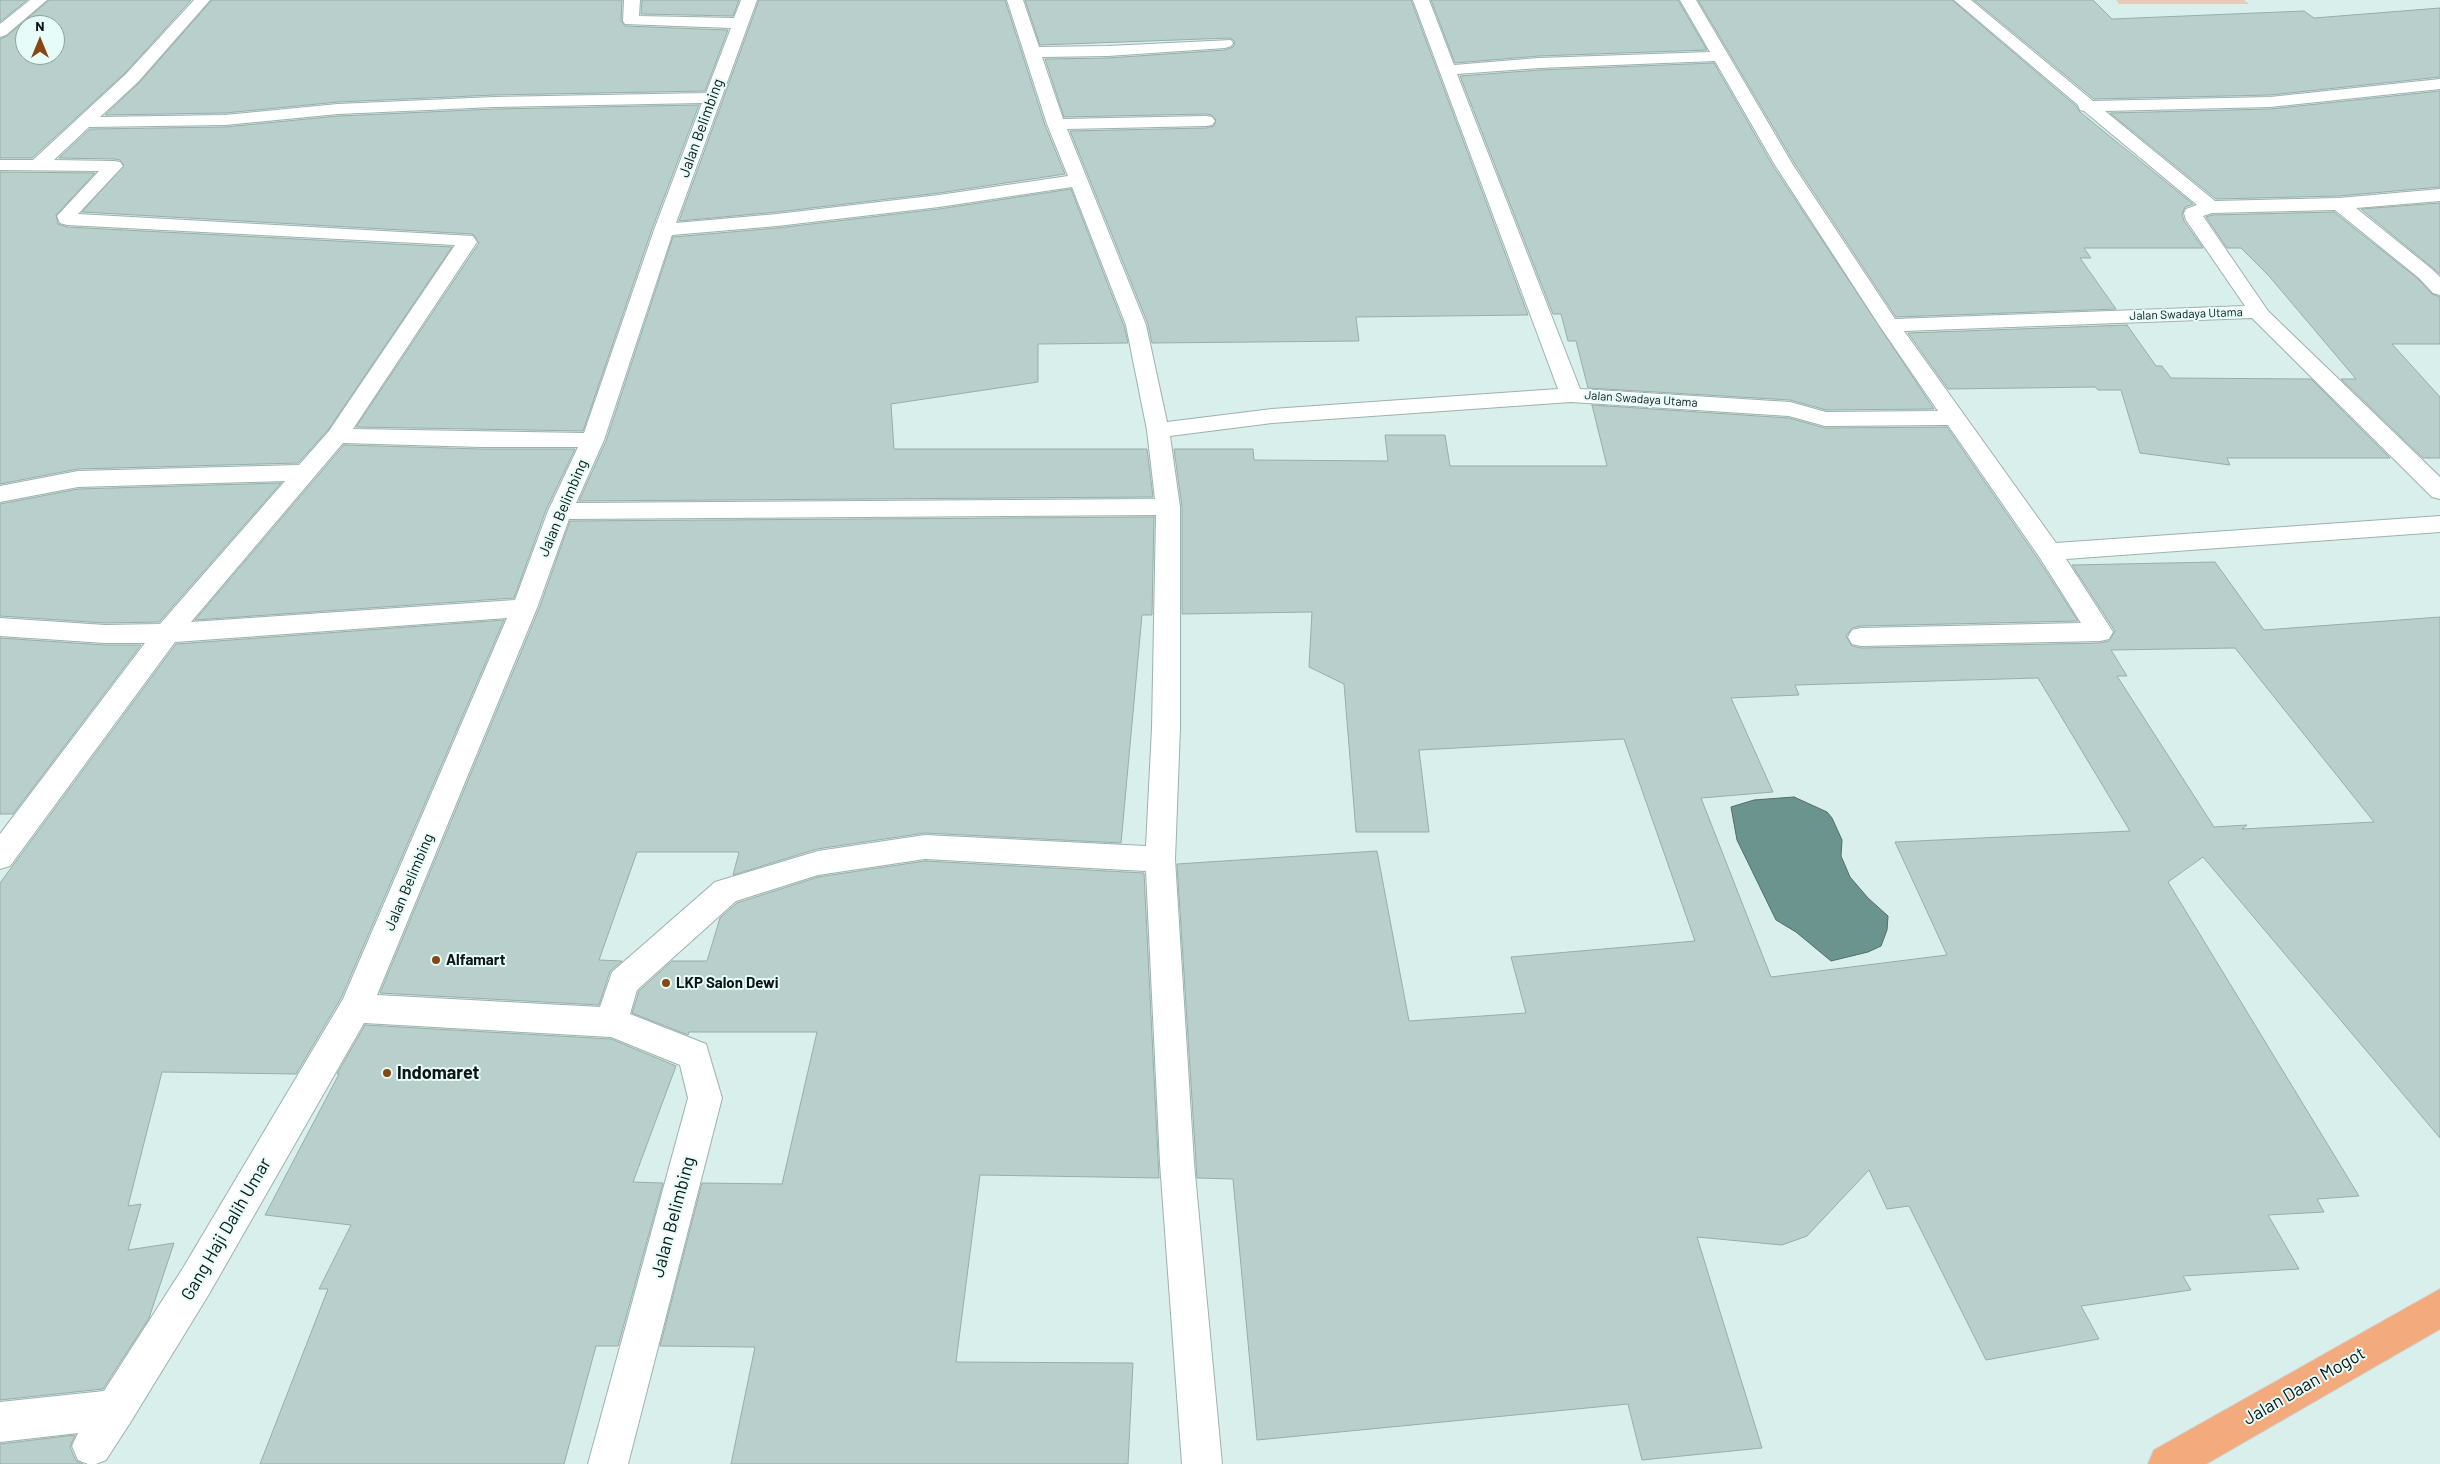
<!DOCTYPE html>
<html>
<head>
<meta charset="utf-8">
<style>
  body { margin:0 }
  #map { position:relative; width:2440px; height:1464px; overflow:hidden; background:#d8efeb; font-family:Barlow,sans-serif }
  canvas { display:block }
  .north { position:absolute; left:15px; top:15px; width:50px; height:50px; box-sizing:border-box; background:#e5fcf9; border:1px solid #8fa09d; border-radius:50%; rotate:0deg; font-size:14px; font-weight:700; line-height:20px; text-align:center; color:#0d1513 }
  .north::after { content:''; display:block; margin:auto; width:18px; height:22px; background:#884613; clip-path:polygon(50% 0,100% 100%,50% 72%,0 100%) }
</style>
</head>
<body>
<div id="map">
<canvas width="2440" height="1464"></canvas>
<div class="north">N</div>
</div>
<script>
const c = document.querySelector('canvas').getContext('2d');
c.lineJoin = 'round';
function fill(path, color) {
  c.fillStyle = color;
  c.fill(path, 'evenodd');
}
function poly(rows) {
  const path = new Path2D();
  for (const r of rows) {
    path.moveTo(r[0], r[1]);
    for (let i = 2; i < r.length; i += 2) path.lineTo(r[i], r[i + 1]);
  }
  return path;
}
function strokePath(path, color, width, dash) {
  c.strokeStyle = color;
  c.lineWidth = width;
  c.lineCap = dash ? 'butt' : 'round';
  c.setLineDash(dash || []);
  c.stroke(path);
}
function write(font, color, halo, rows, align = 'center') {
  c.font = font + ' Barlow,sans-serif';
  c.lineWidth = 4;
  c.setLineDash([]);
  c.textBaseline = 'middle';
  c.strokeStyle = halo;
  c.fillStyle = color;
  for (const [text, x, y, turn = 0] of rows) {
    c.save();
    c.translate(x, y);
    c.rotate((+turn || 0) * Math.PI / 180);
    c.textAlign = isNaN(turn) ? turn : align;
    if (halo) c.strokeText(text, 0, 0);
    c.fillText(text, 0, 0);
    c.restore();
  }
}
fill(poly([
  [2116,0,2244,0,2249,4,2119,4]
]), '#e7cab9');
const water = poly([
  [1794,797,1827,812,1832,818,1842,840,1841,856,1850,877,1868,898,1888,916,1887,930,1881,946,1868,952,1831,961,1796,932,1776,920,1737,840,1731,807,1754,800,1794,797]
]);
fill(water, '#6b948e');
strokePath(water, '#4f6e69', 1);
const building = poly([
  [0,0,27,0,0,22,0,0],
  [49,0,191,0,125,73,32,158,0,158,0,39,7,36,49,0],
  [25,25,55,25,55,55,25,55,25,25],
  [212,0,622,0,621,21,625,26,728,30,705,91,494,95,338,102,225,113,105,115,139,83,212,0],
  [642,0,739,0,733,16,641,14,642,0],
  [759,0,1005,0,1045,125,1065,174,939,193,777,212,679,221,759,0],
  [1025,0,1411,0,1528,315,1356,317,1359,341,1152,343,1148,324,1070,131,1206,128,1214,126,1216,120,1212,115,1206,114,1064,117,1045,59,1108,58,1225,50,1233,47,1235,42,1231,38,1040,45,1025,0],
  [1431,0,1678,0,1707,50,1539,56,1455,63,1431,0],
  [1698,0,1952,0,2076,106,2080,112,2193,204,2185,207,2182,214,2184,221,2203,248,2084,248,2091,258,2080,258,2116,309,1896,317,1795,164,1698,0],
  [1974,0,2093,0,2112,19,2304,11,2314,18,2440,8,2440,77,2270,95,2094,99,1974,0],
  [1714,63,1773,166,1934,409,1826,410,1790,400,1588,388,1576,341,1568,341,1561,314,1553,314,1460,76,1539,70,1714,63],
  [2440,91,2440,187,2339,196,2216,199,2110,113,2270,109,2440,91],
  [699,105,652,229,583,431,356,427,479,243,473,234,82,212,124,165,120,160,114,159,59,158,90,129,225,127,338,116,494,109,699,105],
  [0,172,95,173,56,215,58,224,67,227,452,247,328,430,298,463,78,469,0,484,0,172],
  [1071,189,1124,326,1128,343,1038,344,1038,382,891,404,894,449,1147,449,1153,497,579,501,606,441,673,237,777,228,939,209,1071,189],
  [2440,203,2440,274,2361,209,2440,203],
  [2334,212,2418,279,2432,294,2440,297,2440,344,2392,344,2440,397,2440,458,2423,458,2341,379,2356,379,2269,276,2241,248,2227,248,2206,217,2212,215,2334,212],
  [2127,325,2156,366,2162,366,2171,378,2311,379,2390,458,2227,458,2230,465,2140,453,2121,390,2098,390,2095,387,1948,389,1908,333,2127,325],
  [1592,405,1789,418,1825,428,1947,427,2038,559,2078,621,1861,626,1852,628,1846,636,1852,646,1861,648,2100,643,2109,641,2115,631,2072,565,2215,562,2264,630,2440,617,2440,1138,2203,857,2168,882,2359,1196,2317,1199,2324,1212,2268,1215,2299,1269,2183,1276,2191,1290,2081,1306,2099,1339,1986,1360,1909,1206,1887,1209,1869,1170,1807,1236,1782,1245,1697,1237,1762,1448,1642,1460,1628,1404,1257,1440,1233,1179,1197,1178,1177,864,1377,851,1409,1021,1526,1013,1511,957,1695,941,1624,739,1419,750,1429,832,1356,832,1344,684,1309,667,1312,612,1182,614,1182,507,1174,449,1253,449,1254,460,1388,461,1385,435,1445,435,1450,466,1607,466,1592,405],
  [2235,648,2374,822,2242,829,2247,825,2214,827,2117,676,2127,676,2111,650,2235,648],
  [2038,678,2130,831,1895,842,1947,955,1771,977,1701,798,1773,792,1731,698,1799,695,1795,685,2038,678],
  [344,445,481,449,575,449,546,510,514,598,195,620,344,445],
  [281,483,159,622,105,623,0,616,0,504,78,489,281,483],
  [1154,517,1152,615,1142,615,1121,843,925,833,817,849,733,875,739,852,637,852,599,960,622,961,610,971,599,1005,380,993,539,609,570,521,1154,517],
  [504,620,341,998,296,1074,162,1072,128,1206,141,1204,128,1250,174,1243,149,1318,103,1389,0,1400,0,883,176,644,504,620],
  [0,638,105,645,141,645,13,814,0,814,0,638],
  [925,861,1144,873,1159,1178,980,1175,956,1362,1133,1363,1128,1464,731,1464,755,1347,660,1346,702,1183,782,1184,817,1032,689,1032,688,1035,632,1013,639,991,672,961,707,961,720,918,737,903,818,877,925,861],
  [365,1025,611,1039,676,1066,633,1182,663,1183,618,1346,596,1346,564,1464,260,1464,328,1289,319,1289,351,1225,265,1215,339,1074,337,1074,365,1025],
  [75,1435,70,1447,76,1461,83,1464,0,1464,0,1444,75,1435]
]);
fill(building, '#b9cfcc');
strokePath(building, '#97ada9', 1);
const street = poly([
  [30,0,47,0,6,35,0,37,0,24,30,0],
  [194,0,210,0,138,82,100,117,225,115,338,104,494,97,706,93,731,28,625,24,623,21,624,0,640,0,639,16,734,18,741,0,757,0,676,223,777,214,939,195,1068,176,1047,124,1007,0,1023,0,1039,47,1108,46,1231,40,1233,43,1231,46,1225,48,1108,56,1042,57,1063,119,1206,116,1212,117,1215,121,1212,125,1206,126,1067,129,1146,325,1167,422,1272,409,1558,389,1413,0,1429,0,1454,65,1539,58,1710,52,1680,0,1696,0,1793,165,1895,319,2245,306,2186,220,2184,213,2186,209,2197,205,2084,111,2080,110,2078,105,1954,0,1971,0,2093,101,2270,97,2440,79,2440,89,2270,107,2105,111,2215,201,2339,198,2440,189,2440,201,2356,208,2433,270,2440,277,2440,295,2433,293,2419,278,2335,210,2212,213,2203,216,2268,311,2440,477,2440,499,2432,497,2252,318,1904,331,2056,543,2440,516,2440,532,2066,559,2113,632,2109,639,2100,641,1861,646,1852,644,1848,637,1852,630,1861,628,2081,623,2040,558,1948,425,1825,426,1789,416,1571,402,1272,423,1170,436,1180,507,1180,728,1175,859,1194,1163,1222,1464,1182,1464,1160,1163,1146,871,925,859,818,875,736,901,637,990,630,1014,706,1044,722,1098,628,1464,588,1464,688,1098,680,1065,611,1037,364,1023,209,1294,130,1423,106,1460,96,1464,88,1464,78,1460,72,1446,78,1433,0,1442,0,1402,104,1391,183,1268,343,999,507,618,175,642,10,866,0,869,0,834,145,643,105,643,0,636,0,618,105,625,160,624,285,481,78,487,0,502,0,486,78,471,299,465,329,431,455,245,67,225,60,223,57,216,99,171,0,170,0,160,33,160,126,74,194,0],
  [1715,61,1775,165,1879,325,1938,411,1826,412,1790,402,1580,389,1457,74,1539,68,1715,61],
  [702,103,654,230,584,433,353,429,477,242,473,236,78,214,123,166,120,162,114,161,54,160,89,127,225,125,338,114,494,107,702,103],
  [1072,187,1126,325,1147,430,1155,499,576,503,604,440,672,235,777,226,939,207,1072,187],
  [343,443,481,447,578,447,548,511,515,600,191,622,343,443],
  [1156,515,1152,728,1146,846,925,835,818,851,715,882,612,972,600,1007,377,995,537,608,569,519,1156,515]
]);
const highway = poly([
  [2440,1289,2440,1329,2206,1464,2148,1464,2154,1450,2440,1289]
]);
strokePath(street, '#9cb2ae', 2);
strokePath(highway, '#cfd0d0', 2);
fill(street, '#fff');
fill(highway, '#f3ab7d');
for (const [x, y, r, color] of [
  [436,960,5,"#884613"],
  [666,983,5,"#884613"],
  [387,1073,5,"#884613"]
]) {
  const dot = new Path2D();
  dot.arc(x, y, r, 0, 2 * Math.PI);
  c.fillStyle = color;
  c.fill(dot);
  strokePath(dot, '#e5fcf9', 2);
}
write('12px', '#0d1513', '#e5fcf9', [
  ["Jalan Swadaya Utama",2186,314,-2],
  ["Jalan Swadaya Utama",1641,399,4]
]);
write('15px', '#0d1513', '#e5fcf9', [
  ["Jalan Belimbing",701,128,-70],
  ["Jalan Belimbing",563,508,-67],
  ["Jalan Belimbing",409,882,-67]
]);
write('bold 15px', '#0d1513', '#e5fcf9', [
  ["Alfamart",446,960],
  ["LKP Salon Dewi",676,983]
], 'left');
write('bold 18px', '#0d1513', '#e5fcf9', [
  ["Indomaret",397,1073]
], 'left');
write('18px', '#0d1513', '#e5fcf9', [
  ["Jalan Belimbing",673,1217,-75],
  ["Gang Haji Dalih Umar",226,1229,-60],
  ["Jalan Daan Mogot",2304,1386,-30]
]);
</script>
</body>
</html>
